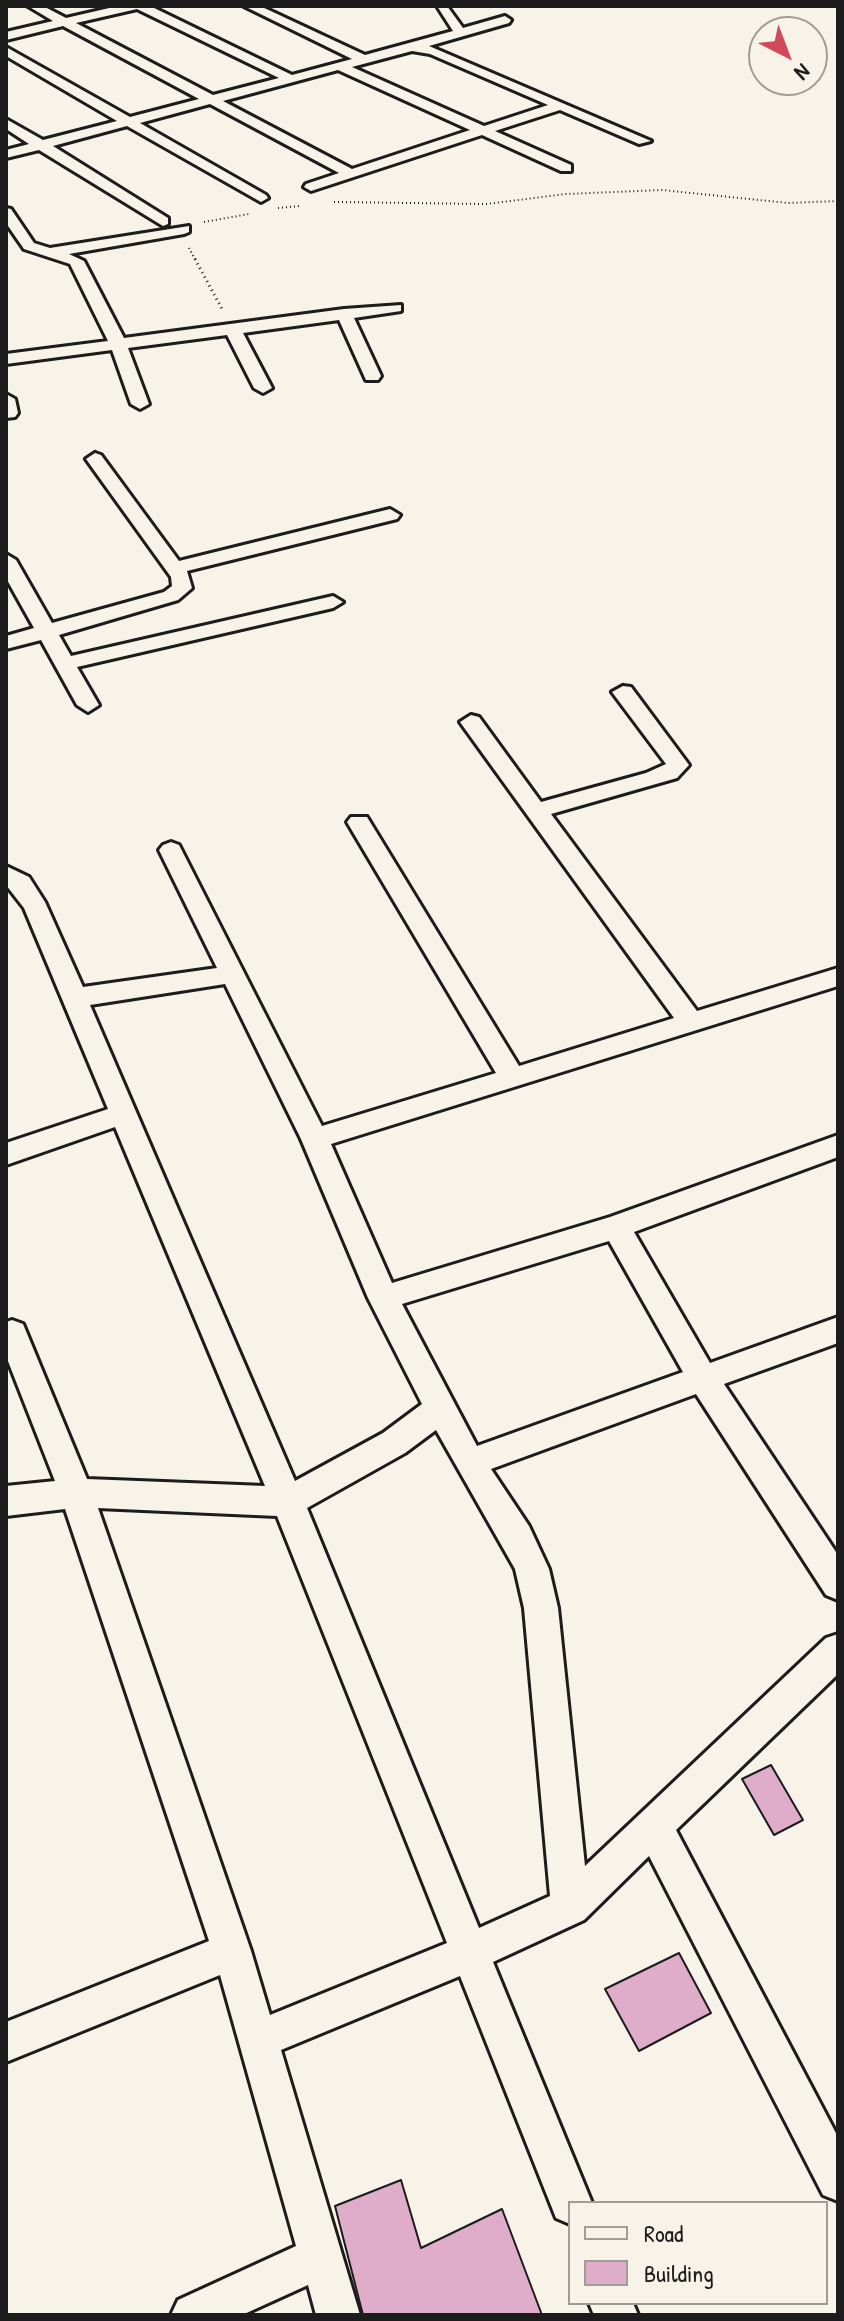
<!DOCTYPE html>
<html>
<head>
<meta charset="utf-8">
<style>
  body { margin:0 }
  #map { position:relative; width:844px; height:2321px; overflow:hidden; background:#f7f3e8; font-family:"Patrick Hand",sans-serif }
  canvas { display:block }
  .frame { position:absolute; inset:0; border:8px solid #1c1c1c; pointer-events:none }
  .legend { position:absolute; left:568px; top:2201px; width:260px; height:104px; box-sizing:border-box; background:#f7f3e8; border:2px solid #9f9d96; margin:0; padding:10px 14px; list-style:none; font-size:24px; color:#1c1c1c }
  .legend li { display:flex; align-items:center; gap:16px; height:40px }
  .legend b { width:40px; border:2px solid #9f9d96 }
  .north { position:absolute; left:748px; top:16px; width:80px; height:80px; box-sizing:border-box; background:#f7f3e8; border:2px solid #9f9d96; border-radius:50%; rotate:138deg; font-size:22px; font-weight:700; line-height:32px; text-align:center; color:#1c1c1c }
  .north::after { content:''; display:block; margin:auto; width:28px; height:36px; background:#d1495b; clip-path:polygon(50% 0,100% 100%,50% 72%,0 100%) }
</style>
</head>
<body>
<div id="map">
<canvas width="844" height="2321"></canvas>
<div class="frame"></div>
<ul class="legend">
<li><b style="height:10px;background:#f7f3e8"></b>Road</li>
<li><b style="height:22px;background:#dfacc9"></b>Building</li>
</ul>
<div class="north">N</div>
</div>
<script>
const c = document.querySelector('canvas').getContext('2d');
c.lineJoin = 'round';
function fill(path, color) {
  c.fillStyle = color;
  c.fill(path, 'evenodd');
}
function poly(rows) {
  const path = new Path2D();
  for (const r of rows) {
    path.moveTo(r[0], r[1]);
    for (let i = 2; i < r.length; i += 2) path.lineTo(r[i], r[i + 1]);
  }
  return path;
}
function strokePath(path, color, width, dash) {
  c.strokeStyle = color;
  c.lineWidth = width;
  c.lineCap = dash ? 'butt' : 'round';
  c.setLineDash(dash || []);
  c.stroke(path);
}
const building = poly([
  [771,1765,803,1820,774,1835,742,1779,771,1765],
  [679,1953,711,2013,639,2051,605,1989,679,1953],
  [401,2180,421,2248,502,2209,542,2315,363,2315,335,2206,401,2180]
]);
fill(building, '#dfacc9');
strokePath(building, '#1c1c1c', 2);
const minor = poly([
  [28,6,43,6,66,18,118,6,150,6,292,75,352,59,244,6,260,6,365,55,453,31,437,6,447,6,463,28,505,16,511,20,509,23,429,46,651,141,639,144,560,110,495,131,571,165,571,171,561,171,482,135,311,191,304,187,306,184,339,173,210,104,140,123,266,195,268,198,261,202,127,126,53,146,168,218,168,224,163,226,39,150,6,158,6,150,29,144,6,129,6,119,43,140,117,121,6,56,6,47,130,117,199,99,63,26,6,40,6,32,53,21,28,6],
  [137,9,279,78,213,95,76,23,137,9],
  [412,51,430,54,548,105,484,126,352,67,412,51],
  [338,70,470,130,352,169,223,101,338,70],
  [6,208,11,209,34,243,50,248,189,226,189,232,184,234,69,254,84,261,124,338,344,309,401,305,401,311,354,318,381,376,378,380,366,380,339,320,243,333,272,388,263,393,254,388,227,335,128,348,149,404,140,409,131,404,112,350,6,364,6,354,108,341,70,264,24,249,6,223,6,208],
  [6,394,15,399,18,413,15,417,6,418,6,394],
  [95,453,101,455,179,561,390,509,400,515,397,519,187,571,192,588,178,600,59,635,71,656,333,596,343,602,333,608,77,667,99,705,88,712,77,705,41,640,6,649,6,636,34,628,6,578,6,554,16,560,52,623,164,592,172,586,171,577,86,459,95,453],
  [623,686,631,687,689,765,677,778,551,814,697,1011,838,968,838,986,331,1144,392,1283,610,1217,838,1135,838,1157,634,1232,710,1363,838,1317,838,1343,724,1384,838,1555,838,1600,826,1595,696,1394,491,1469,529,1526,549,1569,558,1608,585,1866,826,1638,838,1634,838,1674,676,1830,838,2137,838,2201,823,2195,649,1856,584,1920,493,1962,592,2203,570,2203,570,2224,556,2218,460,1976,281,2050,360,2315,316,2315,308,2285,242,2315,171,2315,178,2300,296,2246,220,1975,6,2062,6,2022,209,1941,65,1509,6,1516,6,1486,55,1481,6,1356,6,1322,12,1320,23,1324,87,1479,265,1486,115,1127,6,1165,6,1143,108,1109,24,908,6,885,6,866,29,877,45,902,83,987,217,968,159,850,163,845,171,842,179,845,322,1126,496,1073,347,822,351,817,367,817,519,1066,674,1018,460,722,471,715,479,717,541,802,646,773,666,764,612,692,623,686],
  [225,984,301,1139,368,1298,422,1404,383,1433,295,1481,90,1005,225,984],
  [609,1241,683,1372,477,1446,402,1304,609,1241],
  [436,1430,515,1569,524,1608,550,1896,479,1928,307,1508,405,1453,436,1430],
  [98,1508,277,1516,447,1943,270,2015,251,1951,98,1508],
  [589,2303,633,2303,638,2315,594,2315,589,2303]
]);
strokePath(minor, '#1c1c1c', 6);
strokePath(poly([
  [334,202,486,204,566,194,662,190,788,203,838,201],
  [278,208,300,206],
  [204,222,249,214],
  [189,248,196,261]
]), '#1c1c1c', 2, [1, 3]);
strokePath(poly([
  [195,259,222,309]
]), '#1c1c1c', 3, [1, 4]);
fill(minor, '#f7f3e8');
</script>
</body>
</html>
